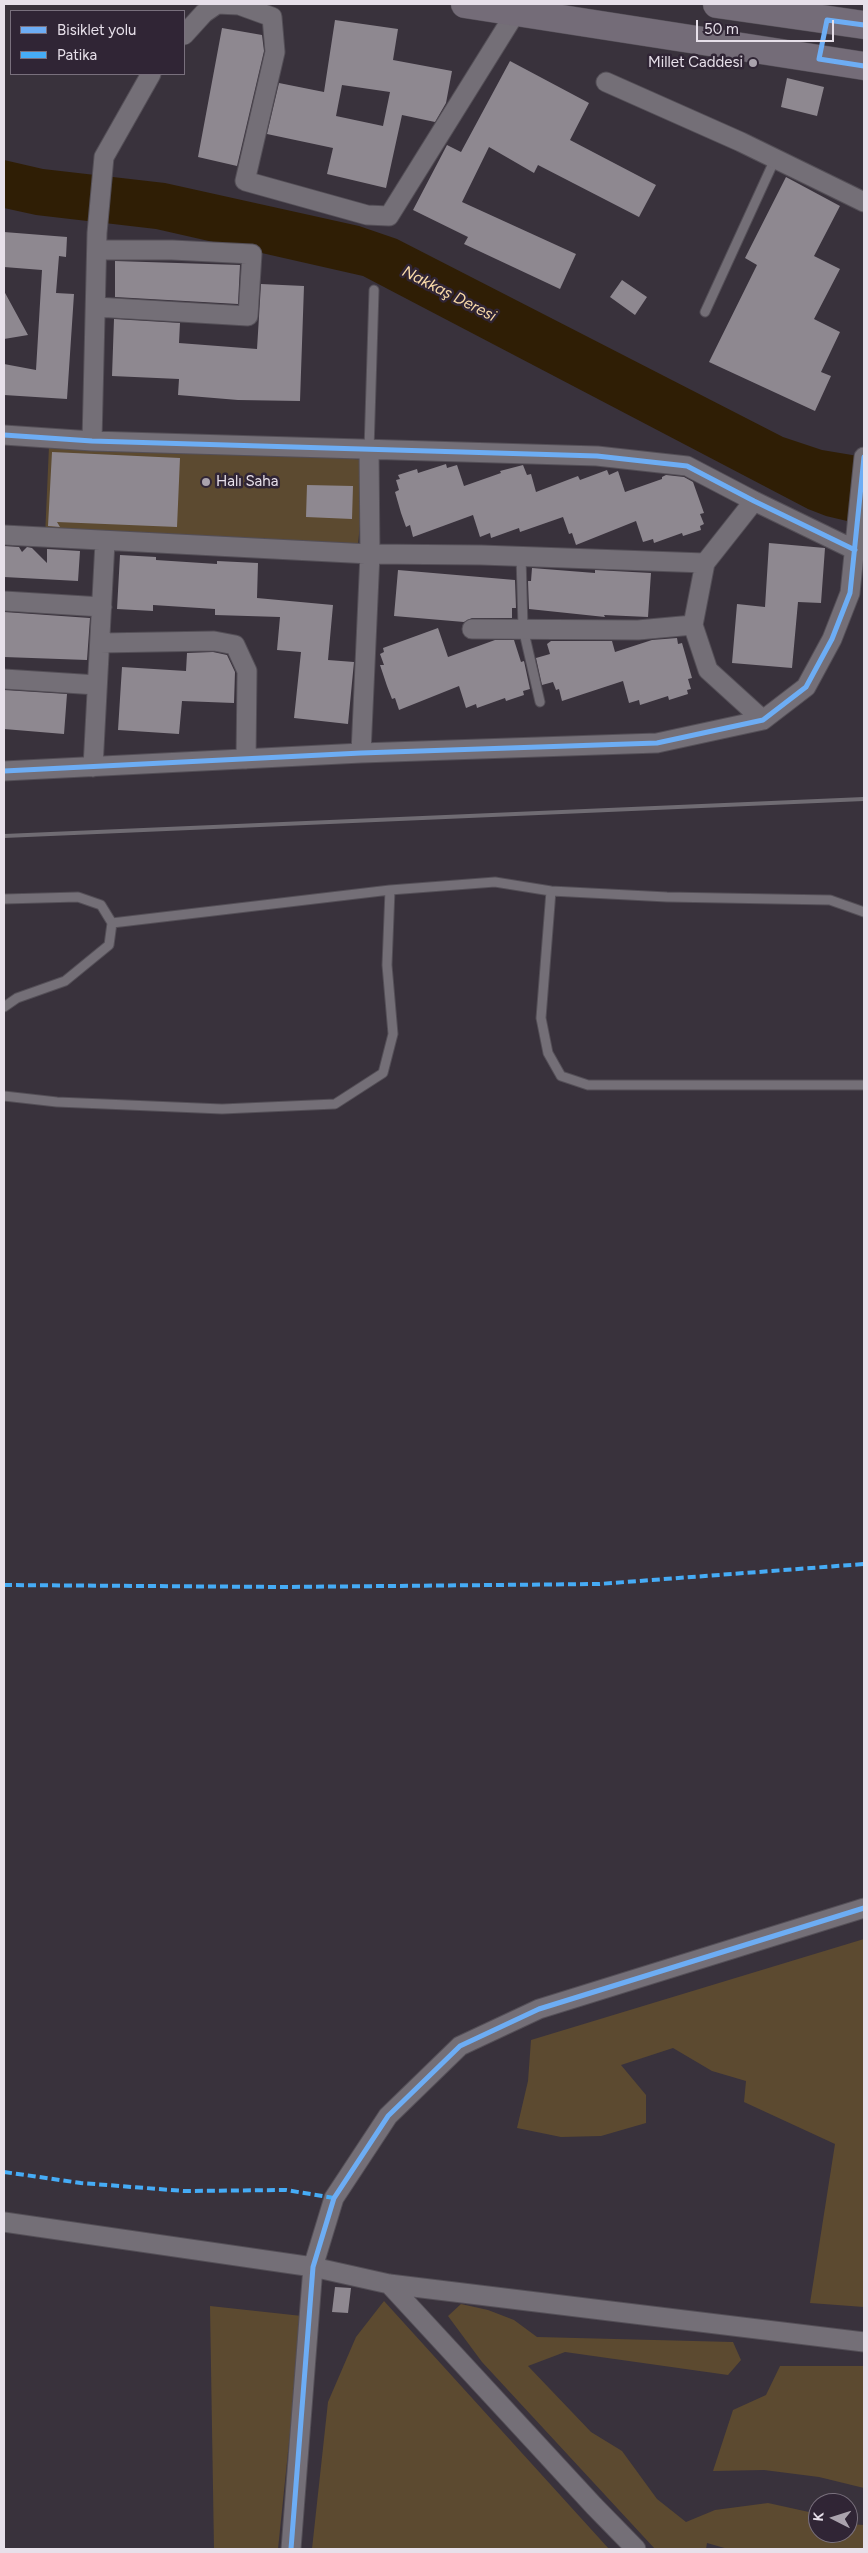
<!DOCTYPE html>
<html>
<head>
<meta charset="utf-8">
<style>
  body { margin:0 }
  #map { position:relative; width:868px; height:2553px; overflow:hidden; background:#39323c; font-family:Figtree,sans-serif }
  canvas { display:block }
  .frame { position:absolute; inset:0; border:5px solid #e7e0ea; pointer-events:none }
  .legend { position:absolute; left:10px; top:10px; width:175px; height:65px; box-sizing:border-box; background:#302535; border:1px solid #79707d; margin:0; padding:6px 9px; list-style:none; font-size:15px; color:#e7e0ea }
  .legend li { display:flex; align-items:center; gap:10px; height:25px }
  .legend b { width:25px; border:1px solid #79707d }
  .north { position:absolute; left:808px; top:2493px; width:50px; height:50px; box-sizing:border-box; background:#302535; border:1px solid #79707d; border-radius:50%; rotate:275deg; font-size:14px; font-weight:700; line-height:20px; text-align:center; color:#e7e0ea }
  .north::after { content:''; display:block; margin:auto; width:18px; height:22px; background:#aaa3ad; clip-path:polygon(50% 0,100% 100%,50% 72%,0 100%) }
  .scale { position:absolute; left:696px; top:20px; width:138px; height:22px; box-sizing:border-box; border:2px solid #e7e0ea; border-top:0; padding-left:6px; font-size:15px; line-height:18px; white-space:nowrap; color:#e7e0ea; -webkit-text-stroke:4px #302535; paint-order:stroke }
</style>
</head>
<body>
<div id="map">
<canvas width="868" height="2553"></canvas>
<div class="frame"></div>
<ul class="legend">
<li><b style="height:6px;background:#6dadf4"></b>Bisiklet yolu</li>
<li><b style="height:6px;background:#46acf6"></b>Patika</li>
</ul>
<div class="north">K</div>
<div class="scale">50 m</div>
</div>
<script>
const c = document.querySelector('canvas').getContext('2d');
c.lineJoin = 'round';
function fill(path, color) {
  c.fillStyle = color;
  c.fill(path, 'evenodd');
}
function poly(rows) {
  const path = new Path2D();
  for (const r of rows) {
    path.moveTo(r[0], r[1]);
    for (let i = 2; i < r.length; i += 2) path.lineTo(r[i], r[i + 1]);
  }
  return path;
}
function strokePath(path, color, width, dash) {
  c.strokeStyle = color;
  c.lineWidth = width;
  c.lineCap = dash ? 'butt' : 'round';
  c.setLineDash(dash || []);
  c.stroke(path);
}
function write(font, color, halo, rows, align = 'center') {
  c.font = font + ' Figtree,sans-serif';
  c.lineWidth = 5;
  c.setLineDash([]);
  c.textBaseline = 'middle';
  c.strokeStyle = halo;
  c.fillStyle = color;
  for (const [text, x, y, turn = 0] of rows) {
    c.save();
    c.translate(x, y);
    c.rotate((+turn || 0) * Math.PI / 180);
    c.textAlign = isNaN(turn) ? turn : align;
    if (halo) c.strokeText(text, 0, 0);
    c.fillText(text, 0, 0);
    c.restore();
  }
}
fill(poly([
  [49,446,210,449,367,460,357,553,45,537],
  [864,1939,864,2307,810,2303,835,2144,744,2102,746,2081,712,2071,673,2048,621,2065,646,2095,646,2123,601,2136,561,2137,517,2128,528,2081,531,2040],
  [384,2301,609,2549,312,2549,328,2402,356,2337],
  [461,2304,488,2310,514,2320,537,2337,733,2342,741,2360,728,2375,565,2352,528,2366,591,2432,622,2451,657,2499,686,2522,715,2510,768,2503,818,2514,818,2533,848,2533,848,2524,864,2525,864,2549,728,2549,707,2543,706,2549,655,2549,482,2362,448,2316],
  [210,2306,302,2316,278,2549,214,2549],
  [780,2366,864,2366,864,2488,819,2477,764,2470,713,2471,733,2410,766,2395]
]), '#5c4a30');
fill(poly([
  [4,160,43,169,165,183,359,226,397,239,783,437,822,450,864,457,864,525,826,516,808,509,363,276,156,229,36,215,4,208]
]), '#2f1e05');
fill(poly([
  [335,20,398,29,393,60,452,71,446,103,435,122,402,115,386,188,327,174,333,148,267,134,279,83,324,92],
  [342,85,390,92,383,126,336,116],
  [222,28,262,35,264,51,237,166,198,157],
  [510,61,589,103,570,140,656,185,639,217,538,165,534,173,489,147,462,202,576,254,560,289,464,244,468,237,413,210,447,145,461,152],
  [787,78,824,87,817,116,781,107],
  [786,177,840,206,814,256,840,269,814,319,840,332,821,372,831,376,815,411,709,362,757,265,745,258],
  [4,232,67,237,66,257,59,256,56,293,74,294,67,399,4,395,4,364,36,370,42,270,4,267],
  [115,261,240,265,238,304,115,297],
  [622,280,647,297,635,315,610,297],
  [261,284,304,286,300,401,238,400,178,395,179,379,112,376,114,319,180,323,179,343,257,349],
  [4,291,28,335,4,339],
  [52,452,180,458,177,527,57,522,60,527,48,526],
  [446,464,447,468,457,465,464,486,501,473,500,471,523,465,527,475,531,474,536,492,578,476,580,480,607,470,609,475,618,471,625,492,662,479,662,477,666,475,684,477,693,482,704,513,700,514,704,524,700,526,701,530,683,536,682,533,654,543,653,539,643,542,636,521,576,545,572,533,569,534,563,517,520,532,519,528,491,538,490,533,480,537,473,515,413,537,410,525,406,527,401,513,395,492,399,490,396,480,400,479,398,475,417,469,418,473],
  [307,485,353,486,352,519,306,517],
  [769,543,825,548,821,603,798,602,792,668,732,663,737,604,765,607],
  [4,546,19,547,22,552,27,547,32,548,47,563,47,549,80,551,78,581,4,577],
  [120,555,156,557,156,560,217,564,217,561,258,563,257,598,333,605,328,660,354,662,348,724,294,718,301,652,277,650,280,617,215,615,215,609,153,605,153,611,117,609],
  [532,568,595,573,595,570,651,573,648,617,604,615,605,617,529,609,528,581,531,581],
  [398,570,515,580,516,608,512,608,512,618,472,618,464,622,394,616],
  [4,612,90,618,87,660,4,657],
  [438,628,448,657,495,640,514,640,521,662,524,661,530,689,523,691,524,695,506,701,505,698,477,708,476,704,466,708,459,686,399,710,395,698,392,699,387,686,380,665,384,665,380,654,384,652,383,648],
  [677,638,678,644,682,643,692,678,688,679,691,689,687,690,688,694,669,700,668,696,640,705,639,700,629,703,623,681,562,701,559,689,556,690,553,682,542,685,536,658,550,654,547,644,551,641,612,641,615,652,652,640],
  [213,652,227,655,235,672,234,703,182,701,179,734,118,730,122,667,186,671,187,653],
  [4,690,67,694,64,734,4,729],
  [335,2287,351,2288,348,2313,332,2312]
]), '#8e8890');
const lane = poly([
  [705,312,775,159],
  [369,450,374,290],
  [521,556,523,628,540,702],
  [551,891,541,1018,548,1053,561,1076,588,1085,864,1085],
  [4,899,78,897,101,905,112,923,109,945,65,981,17,998,4,1007],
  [112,923,390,890,495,882,551,891,667,897,830,900,864,912],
  [4,1096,57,1102,222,1109,335,1104,383,1073,393,1034,387,965,390,890]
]);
const street = poly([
  [217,4,239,5,272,17,275,52,245,181,367,215,389,216,516,12],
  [184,35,204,13,217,4],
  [606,82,741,142,864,202],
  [96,307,248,316,252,254,172,250,97,250],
  [4,435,92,441,597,456,687,466,754,501,855,550],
  [92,441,97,233,104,157,151,74],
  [754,501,705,563,693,625,708,670,763,720],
  [4,535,370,554,481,555,705,563],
  [4,601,102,607],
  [472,629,638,630,693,625],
  [100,643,214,641,235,645,247,671,246,759],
  [4,679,97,685],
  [361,753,370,554,369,450],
  [93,767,105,542],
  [4,771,361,753,657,743,763,720,806,687,832,639,850,593,864,457],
  [4,2222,313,2267,389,2284,864,2342],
  [389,2284,594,2506,636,2549],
  [291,2549,313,2267,334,2198,388,2116,460,2046,539,2009,864,1908]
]);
const primary = poly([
  [465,4,864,66],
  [717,4,864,25]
]);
strokePath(lane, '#544f57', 11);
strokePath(street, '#544f57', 21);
strokePath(primary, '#544f57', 29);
strokePath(lane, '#746f77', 9);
strokePath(street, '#746f77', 19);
strokePath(primary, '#746c78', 28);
strokePath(poly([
  [4,836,864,799]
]), '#706c73', 4);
strokePath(poly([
  [4,1585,283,1587,599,1584,864,1564],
  [4,2172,81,2183,184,2191,286,2190,334,2198]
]), '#46acf6', 4, [8, 4]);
strokePath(poly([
  [864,25,827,20,819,59,864,66],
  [4,435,92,441,597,456,687,466,754,501,855,550],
  [4,771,361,753,657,743,763,720,806,687,832,639,850,593,864,457],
  [291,2549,313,2267,334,2198,388,2116,460,2046,539,2009,864,1908]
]), '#6dadf4', 5);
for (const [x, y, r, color] of [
  [753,63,5,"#aaa3ad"],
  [206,482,5,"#aaa3ad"]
]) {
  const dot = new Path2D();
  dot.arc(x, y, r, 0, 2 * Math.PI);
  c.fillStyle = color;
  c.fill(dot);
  strokePath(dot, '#302535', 2);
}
write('15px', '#e7e0ea', '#302535', [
  ["Millet Caddesi",743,63],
  ["Halı Saha",216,482,"left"]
], 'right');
write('italic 16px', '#f9daa8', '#302535', [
  ["Nakkaş Deresi",449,294,27]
]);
</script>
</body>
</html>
